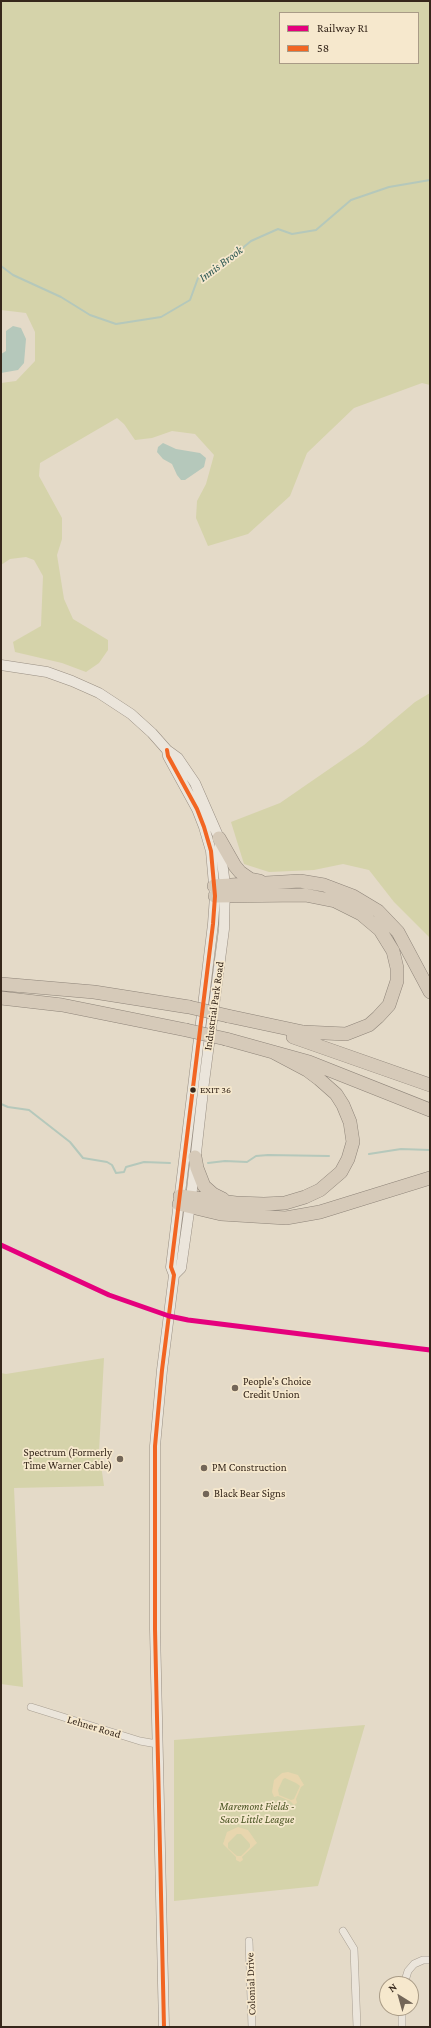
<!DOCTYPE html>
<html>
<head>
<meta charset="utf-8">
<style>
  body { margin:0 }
  #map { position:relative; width:431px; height:2028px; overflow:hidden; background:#e4dac8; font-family:"Crimson Pro",serif }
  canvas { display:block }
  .frame { position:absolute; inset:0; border:2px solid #36271b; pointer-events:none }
  .legend { position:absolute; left:279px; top:12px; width:140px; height:52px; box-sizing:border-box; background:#f6e8cd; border:1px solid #a99b86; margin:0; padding:5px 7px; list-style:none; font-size:12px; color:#36271b }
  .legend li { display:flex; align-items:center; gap:8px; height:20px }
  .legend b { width:20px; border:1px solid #a99b86 }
  .north { position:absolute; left:379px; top:1976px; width:40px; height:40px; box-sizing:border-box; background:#f6e8cd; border:1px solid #a99b86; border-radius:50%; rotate:323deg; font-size:11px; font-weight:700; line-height:16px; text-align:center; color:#36271b }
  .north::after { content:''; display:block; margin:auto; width:14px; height:18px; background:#736658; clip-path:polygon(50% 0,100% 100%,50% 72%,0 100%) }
</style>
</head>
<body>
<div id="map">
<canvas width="431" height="2028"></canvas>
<div class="frame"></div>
<ul class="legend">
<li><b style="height:5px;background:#e5007d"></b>Railway R1</li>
<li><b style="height:5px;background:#f26522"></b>58</li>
</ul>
<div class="north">N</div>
</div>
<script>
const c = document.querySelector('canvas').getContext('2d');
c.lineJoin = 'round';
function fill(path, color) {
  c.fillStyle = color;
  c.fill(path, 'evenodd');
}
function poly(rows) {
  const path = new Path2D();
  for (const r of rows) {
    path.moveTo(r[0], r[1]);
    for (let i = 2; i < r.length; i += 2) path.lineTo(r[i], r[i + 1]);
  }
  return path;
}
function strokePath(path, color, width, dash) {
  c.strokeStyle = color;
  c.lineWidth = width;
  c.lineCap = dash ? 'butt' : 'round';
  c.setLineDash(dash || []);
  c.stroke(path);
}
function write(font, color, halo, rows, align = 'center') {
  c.font = font + ' "Crimson Pro",serif';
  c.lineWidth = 3.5;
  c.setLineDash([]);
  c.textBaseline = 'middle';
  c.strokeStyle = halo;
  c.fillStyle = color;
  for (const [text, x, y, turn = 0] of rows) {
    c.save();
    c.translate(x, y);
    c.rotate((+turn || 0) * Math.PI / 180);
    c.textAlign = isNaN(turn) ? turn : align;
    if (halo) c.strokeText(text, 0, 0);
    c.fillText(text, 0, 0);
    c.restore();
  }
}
fill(poly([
  [1,1,430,1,430,385,422,383,354,408,307,453,290,496,248,534,208,546,196,518,197,501,206,484,214,455,195,434,172,431,152,438,135,440,124,424,117,418,40,463,39,476,62,518,62,539,57,555,64,599,73,619,108,640,108,650,99,663,86,672,62,663,15,652,13,642,41,626,43,576,34,560,26,557,10,559,1,565,1,383,16,381,35,361,35,332,26,313,1,310],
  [280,13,418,13,418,63,280,63],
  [430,693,430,938,394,902,369,870,343,864,314,870,269,872,244,864,231,822,280,803,364,745,415,702],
  [104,1358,99,1451,104,1486,14,1488,23,1687,1,1684,1,1373,6,1374],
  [365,1725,318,1886,174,1901,174,1740]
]), '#d5d3aa');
fill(poly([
  [288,1772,298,1775,304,1785,301,1787,296,1799,297,1803,294,1805,290,1801,278,1796,274,1797,272,1792,274,1780,282,1773],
  [285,1778,296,1783,300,1786,294,1799,291,1800,279,1795,278,1790,283,1779],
  [238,1827,248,1830,257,1843,242,1857,243,1860,240,1862,236,1860,236,1857,223,1844,227,1832],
  [237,1834,241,1834,250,1844,250,1847,241,1856,237,1856,228,1848,228,1843]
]), '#e8d6ae');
fill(poly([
  [13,326,21,328,26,339,24,363,18,370,1,373,1,354,6,351,6,331],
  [163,443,176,449,200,453,206,458,204,467,185,480,181,480,177,475,172,464,163,459,157,452,158,447]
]), '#b5c8bb');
strokePath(poly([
  [1,266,13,275,61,297,90,315,116,324,161,317,190,300,198,278,228,260,251,241,278,229,292,234,316,230,351,200,389,187,430,180],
  [1,1104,8,1107,29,1110,70,1142,83,1158,107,1162,112,1165,116,1173,124,1172,126,1167,144,1162,170,1163],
  [369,1154,401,1149,430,1150],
  [208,1163,225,1161,247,1162,256,1156,268,1155,329,1156]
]), '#b5c8bb', 2);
const street = poly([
  [31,1707,140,1741,157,1744],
  [343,1931,354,1949,357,2027],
  [249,1941,252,2027],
  [404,1984,408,1971,414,1964,423,1960,430,1960],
  [402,2027,402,2008]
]);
const secondary = poly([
  [1,665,47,672,72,681,99,693,131,714,152,733,167,750,178,758,195,783,219,838,225,885,224,929,204,1082,191,1198,181,1268,174,1275],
  [164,2027,155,1629,155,1446,162,1370,174,1275,171,1267,213,924,215,896,211,851,204,827,197,809,168,756,167,750]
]);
const highway = poly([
  [219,838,235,866,240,872,250,879,260,881],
  [214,886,300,881,324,885,353,896,378,911,398,932,430,992],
  [215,896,305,895,335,901,361,914,380,930,393,951,397,968,397,981,389,1005,378,1017,369,1025,346,1034,303,1032,228,1016],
  [1,984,94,992,189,1007],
  [1,998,62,1005,186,1030],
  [293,1037,430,1085],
  [226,1039,309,1062,430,1110],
  [195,1157,197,1168,204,1186,213,1194,223,1199],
  [180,1196,236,1203,264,1204,285,1203,305,1197,320,1190,341,1172,348,1159,353,1142,350,1122,343,1105,336,1094,319,1079,307,1070,273,1052],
  [179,1204,221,1214,286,1218,320,1212,430,1178]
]);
strokePath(street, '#a89f92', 8);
strokePath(secondary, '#988e82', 11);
strokePath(highway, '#8e8479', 14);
strokePath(street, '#ebe5db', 7);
strokePath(secondary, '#ebe5db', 10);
strokePath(highway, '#d6cab9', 13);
const highwayBridge = poly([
  [189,1007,228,1016],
  [186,1030,226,1039]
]);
strokePath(highwayBridge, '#8e8479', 14, []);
strokePath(highwayBridge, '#d6cab9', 13);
strokePath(poly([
  [164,2027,155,1629,155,1446,162,1370,174,1275,171,1267,213,924,215,896,211,851,204,827,197,809,168,756,167,750]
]), '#f26522', 4);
strokePath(poly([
  [1,1245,109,1295,169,1316,188,1320,430,1350]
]), '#e5007d', 5);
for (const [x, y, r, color] of [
  [193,1090,3.5,"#36271b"],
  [235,1388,4,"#736658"],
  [120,1459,4,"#736658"],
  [204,1468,4,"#736658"],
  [206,1494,4,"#736658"]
]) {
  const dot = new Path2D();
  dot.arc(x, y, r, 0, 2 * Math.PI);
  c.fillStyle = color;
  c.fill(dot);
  strokePath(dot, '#f6e8cd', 1.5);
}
write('10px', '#36271b', '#f6e8cd', [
  ["EXIT 36",200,1090]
], 'left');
write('11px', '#36271b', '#f6e8cd', [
  ["Industrial Park Road",214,1006,-82],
  ["Lehner Road",94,1727,17],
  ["Colonial Drive",251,1984,-92]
]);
write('11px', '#36271b', '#f6e8cd', [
  ["People's Choice",243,1382],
  ["Credit Union",243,1395],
  ["Spectrum (Formerly",112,1453,"right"],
  ["Time Warner Cable)",112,1466,"right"],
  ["PM Construction",212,1468],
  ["Black Bear Signs",214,1494]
], 'left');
write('italic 11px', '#485321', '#f6e8cd', [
  ["Maremont Fields -",257,1807],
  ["Saco Little League",257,1820]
]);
write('italic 12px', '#2a5651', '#f6e8cd', [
  ["Innis Brook",221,264,-37]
]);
</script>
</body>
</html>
